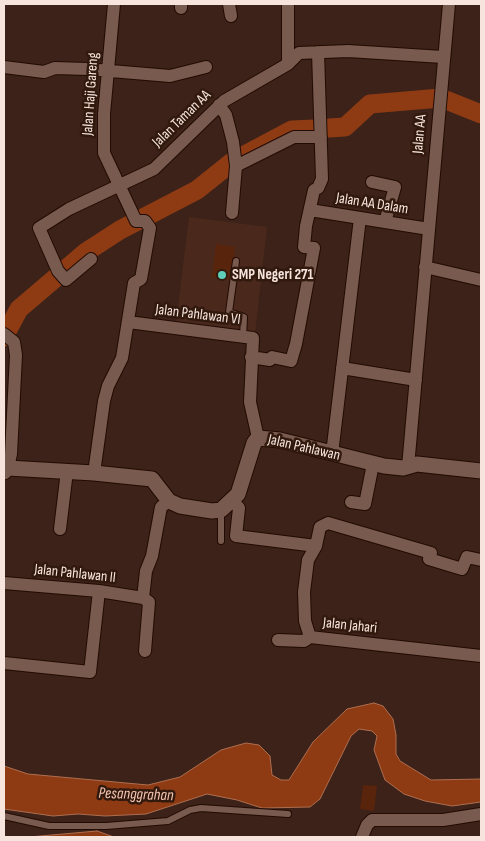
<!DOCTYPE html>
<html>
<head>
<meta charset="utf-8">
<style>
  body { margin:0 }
  #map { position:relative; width:485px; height:841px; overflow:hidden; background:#3c2218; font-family:"Sofia Sans Condensed",sans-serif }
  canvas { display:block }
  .frame { position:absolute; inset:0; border:5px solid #f7e5dd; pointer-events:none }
</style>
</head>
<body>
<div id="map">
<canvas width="485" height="841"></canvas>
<div class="frame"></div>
</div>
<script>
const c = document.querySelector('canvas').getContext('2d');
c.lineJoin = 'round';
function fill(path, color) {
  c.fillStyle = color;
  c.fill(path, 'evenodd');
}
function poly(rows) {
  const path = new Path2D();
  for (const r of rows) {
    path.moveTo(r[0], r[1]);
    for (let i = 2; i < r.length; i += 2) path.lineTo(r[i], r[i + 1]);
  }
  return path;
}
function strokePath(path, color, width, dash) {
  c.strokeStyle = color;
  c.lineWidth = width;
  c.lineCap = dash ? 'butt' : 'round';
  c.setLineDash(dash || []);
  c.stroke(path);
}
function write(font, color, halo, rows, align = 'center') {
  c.font = font + ' "Sofia Sans Condensed",sans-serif';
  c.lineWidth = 5;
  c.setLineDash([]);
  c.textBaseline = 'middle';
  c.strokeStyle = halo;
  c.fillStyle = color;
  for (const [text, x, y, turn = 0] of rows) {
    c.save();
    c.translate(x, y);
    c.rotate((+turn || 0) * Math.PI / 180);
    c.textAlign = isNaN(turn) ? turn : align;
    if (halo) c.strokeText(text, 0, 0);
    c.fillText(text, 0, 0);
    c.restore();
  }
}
fill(poly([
  [189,217,267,227,255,333,176,323]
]), '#4a291c');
fill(poly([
  [216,244,235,247,231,280,212,277],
  [363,785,377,786,374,811,360,809]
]), '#59240c');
const water = poly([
  [374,703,383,706,393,719,396,735,396,754,400,761,431,780,481,779,481,802,452,806,425,801,404,794,385,780,374,750,377,736,372,731,359,729,351,736,320,799,310,807,262,808,237,800,207,794,146,814,105,816,78,814,53,816,4,809,4,766,28,774,148,785,180,777,221,750,246,743,259,745,270,756,272,775,281,780,289,780,313,742,347,709,374,703],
  [97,831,114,837,29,837,97,831]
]);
fill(water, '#8e3b14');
strokePath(water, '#ae6e50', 1);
strokePath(poly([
  [329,128,345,127,370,104,441,98,481,114],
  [245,155,292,130,314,129],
  [4,337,19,309,86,252,120,230,197,190,232,162]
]), '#8e3b14', 19);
const lane = poly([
  [236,261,229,312,244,317,243,337],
  [221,541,221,510],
  [4,816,49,826,106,826,168,821,190,810,201,808,288,814]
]);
const street = poly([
  [229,4,231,16],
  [181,8,181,4],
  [288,64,288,4],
  [4,67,44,72,55,68,87,69,170,76,206,67],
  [219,105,226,115,233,142,236,166,232,213],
  [236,166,294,137,321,137],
  [372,182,395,187,385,222],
  [310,210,429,229],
  [91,259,66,280,58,271,39,228,69,209,154,169,224,101,288,64,299,53,348,51,443,57],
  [425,267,481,280],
  [128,322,253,338,250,402,258,438],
  [4,334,14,342,16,355,11,454,8,468],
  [251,357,270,360,272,357,291,361,296,344,314,248,304,247,306,226,314,190,318,188,322,179,318,52],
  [342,368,416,380],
  [332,454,360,218],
  [408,467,449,4],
  [94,473,104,401,108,386,122,358,134,283,141,279,150,228,145,221,136,221,104,153,104,114,114,4],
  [233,501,239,508,236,536,316,546,308,560,304,592,305,621,310,637,481,656],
  [351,502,365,504,373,464],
  [60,529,67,471],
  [316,546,320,527,328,523,431,553,429,559,462,569,467,557,481,560],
  [4,583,99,591,143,598],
  [278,640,304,641,310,637],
  [145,651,149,602,143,598,146,571,152,556,161,507,169,501],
  [4,663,90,672,99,591],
  [362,837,367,825,372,820,443,820,481,814]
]);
const secondary = poly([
  [4,472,8,468,94,473,152,479,169,501,180,506,212,511,221,510,238,494,254,443,258,438,280,440,384,466,403,468,417,464,481,471]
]);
strokePath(lane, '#220b03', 8);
strokePath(street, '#220b03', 14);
strokePath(secondary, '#220b03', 17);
strokePath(lane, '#785a4e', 6);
strokePath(street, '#785a4e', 12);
strokePath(secondary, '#785a4e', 15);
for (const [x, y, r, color] of [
  [222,275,5,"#5eceb7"]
]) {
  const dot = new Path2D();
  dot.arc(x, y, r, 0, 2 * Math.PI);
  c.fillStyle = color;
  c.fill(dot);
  strokePath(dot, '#32190e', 2);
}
write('15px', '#f7e5dd', '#32190e', [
  ["Jalan Haji Gareng",91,94,-86],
  ["Jalan Taman AA",182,119,-44],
  ["Jalan AA",420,134,-85],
  ["Jalan AA Dalam",372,204,9],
  ["Jalan Pahlawan VI",198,315,7],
  ["Jalan Pahlawan",304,448,13],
  ["Jalan Pahlawan II",75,574,6],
  ["Jalan Jahari",350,626,6]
]);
write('bold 15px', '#f7e5dd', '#32190e', [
  ["SMP Negeri 271",232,275]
], 'left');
write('italic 16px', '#f6c6b3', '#32190e', [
  ["Pesanggrahan",136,795,2]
]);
</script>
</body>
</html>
